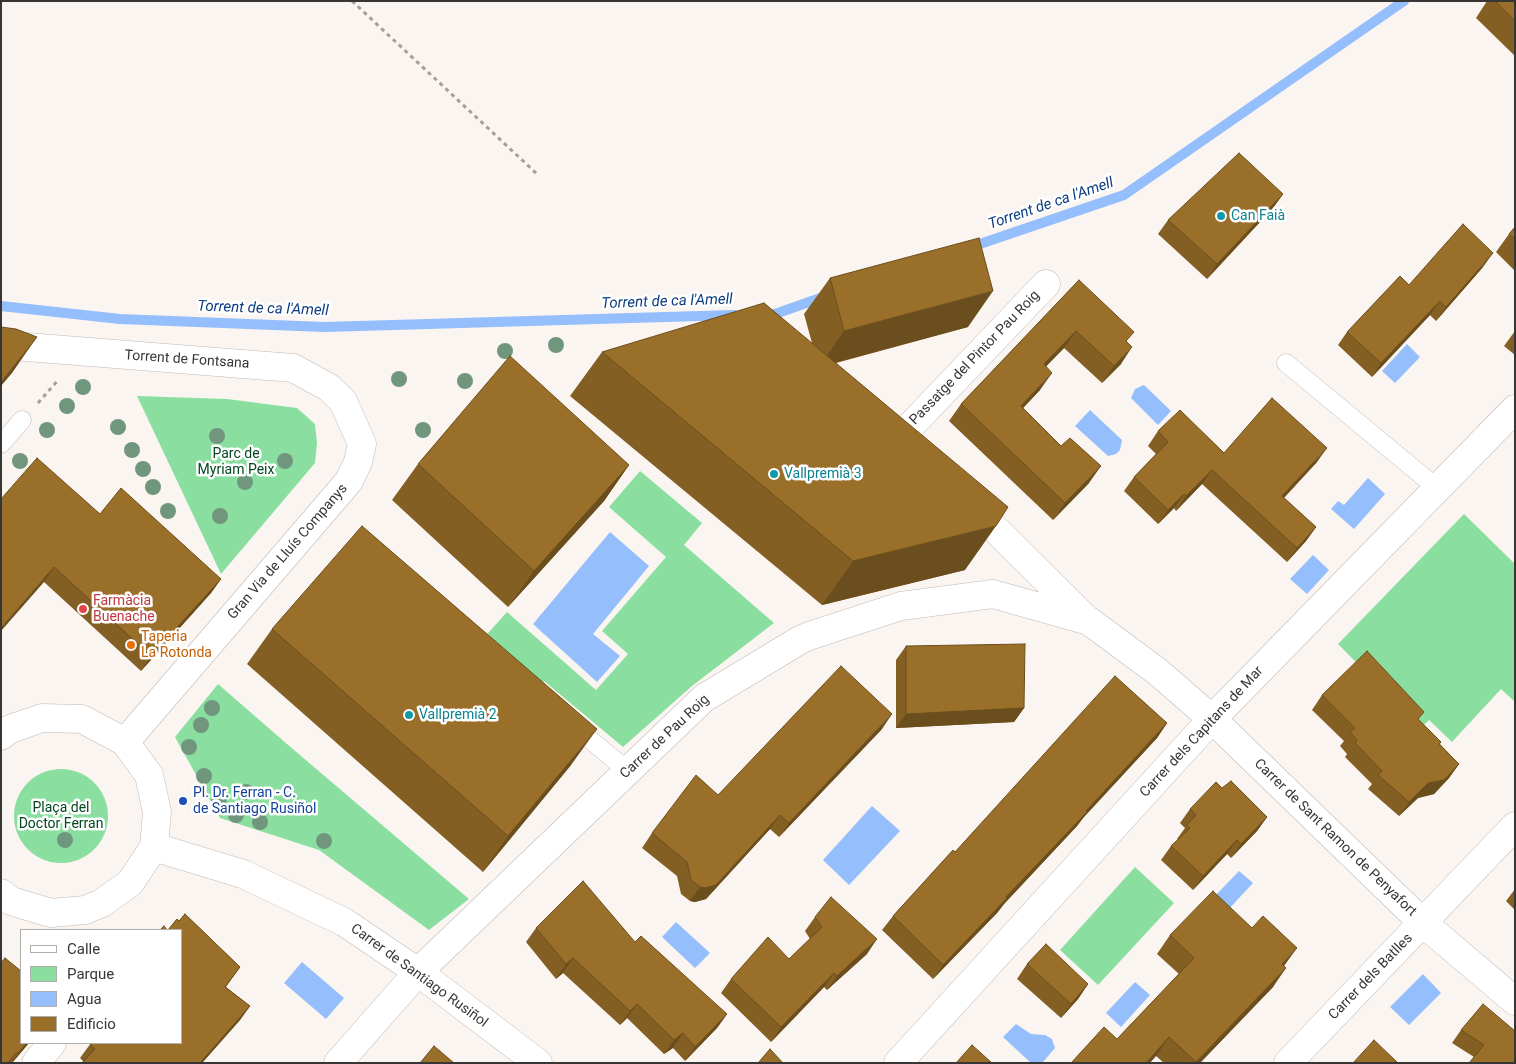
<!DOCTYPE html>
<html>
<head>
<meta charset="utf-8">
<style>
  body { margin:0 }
  #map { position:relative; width:1516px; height:1064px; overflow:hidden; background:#fbf5f1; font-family:Roboto,sans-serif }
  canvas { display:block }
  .frame { position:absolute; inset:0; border:2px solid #383635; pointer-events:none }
  .legend { position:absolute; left:20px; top:929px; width:162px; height:115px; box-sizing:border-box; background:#fff; border:1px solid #afafae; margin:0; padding:6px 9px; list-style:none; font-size:15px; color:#383635 }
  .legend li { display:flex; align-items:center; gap:10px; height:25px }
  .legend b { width:25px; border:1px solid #afafae }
</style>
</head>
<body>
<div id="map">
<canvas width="1516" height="1064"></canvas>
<div class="frame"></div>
<ul class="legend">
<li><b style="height:6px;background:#fff"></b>Calle</li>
<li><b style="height:14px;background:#8adfa0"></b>Parque</li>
<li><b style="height:14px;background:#94befc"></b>Agua</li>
<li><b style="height:14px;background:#996f2a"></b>Edificio</li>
</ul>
</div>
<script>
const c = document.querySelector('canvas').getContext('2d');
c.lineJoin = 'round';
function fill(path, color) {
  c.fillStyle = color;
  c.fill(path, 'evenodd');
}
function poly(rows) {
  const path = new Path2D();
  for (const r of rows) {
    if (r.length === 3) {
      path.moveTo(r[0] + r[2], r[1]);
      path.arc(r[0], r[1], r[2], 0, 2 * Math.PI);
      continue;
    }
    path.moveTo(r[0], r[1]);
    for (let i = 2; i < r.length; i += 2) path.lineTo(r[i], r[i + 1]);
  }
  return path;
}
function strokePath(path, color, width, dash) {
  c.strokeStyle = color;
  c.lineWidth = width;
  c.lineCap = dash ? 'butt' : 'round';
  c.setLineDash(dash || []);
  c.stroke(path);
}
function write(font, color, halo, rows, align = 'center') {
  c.font = font + ' Roboto,sans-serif';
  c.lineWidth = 5;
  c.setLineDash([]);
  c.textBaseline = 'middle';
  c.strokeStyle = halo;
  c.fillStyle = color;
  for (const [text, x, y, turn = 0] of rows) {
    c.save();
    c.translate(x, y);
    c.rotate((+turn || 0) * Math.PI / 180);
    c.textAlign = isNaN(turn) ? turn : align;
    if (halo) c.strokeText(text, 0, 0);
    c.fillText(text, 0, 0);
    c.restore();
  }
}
fill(poly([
  [137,396,227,399,297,408,315,424,317,443,315,463,221,574],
  [640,471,702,523,684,545,774,623,692,686,623,747,544,681,527,701,470,653,507,612,596,690,628,654,602,631,666,557,609,507],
  [1464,514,1515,564,1515,702,1501,689,1452,742,1429,720,1421,728,1338,644],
  [218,684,287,744,469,899,429,930,319,850,220,818,175,737],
  [61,816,47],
  [1135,867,1174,903,1098,985,1060,950]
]), '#8adfa0');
fill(poly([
  [1407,344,1420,357,1395,383,1382,371],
  [1144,385,1171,411,1158,425,1131,398,1135,389],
  [1090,410,1122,440,1120,450,1116,454,1108,456,1075,426],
  [1368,478,1385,494,1354,529,1331,509,1338,501,1344,505],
  [610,532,649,566,593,634,620,656,597,682,533,624],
  [1313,555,1329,570,1307,594,1290,579],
  [872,806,900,831,849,885,823,860],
  [1239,871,1253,883,1227,911,1213,898],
  [676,922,710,953,695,968,662,937],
  [302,962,344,998,326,1019,284,983],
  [1423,974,1441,993,1409,1025,1390,1007],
  [1135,982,1150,995,1121,1027,1106,1013],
  [1016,1024,1031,1034,1045,1035,1052,1039,1055,1048,1042,1063,1031,1063,1003,1037]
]), '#94befc');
strokePath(poly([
  [968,248,1124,195,1404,1],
  [1,306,120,319,325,327,734,315],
  [764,314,775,314,826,296]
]), '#94befc', 10);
const service = poly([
  [1286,363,1437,488],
  [1,444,22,420],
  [571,724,628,771]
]);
const minor = poly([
  [1,345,293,368,328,387,343,401,362,444,358,462,349,481,125,742],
  [917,452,901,436,1046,284],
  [967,501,1086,619],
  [36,1063,52,1043],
  [338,1063,418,972,704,698,800,640,809,636,901,606,993,594,1089,621,1158,672,1212,719,1423,923,1515,1001],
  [898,1063,1212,719,1515,409],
  [1288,1063,1515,826]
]);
const tertiary = poly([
  [1,736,10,729,42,718,82,719,125,742,149,775,157,812,154,847,130,883,102,903,85,910,51,913,11,901,1,893],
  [154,847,243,874,344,922,418,972,538,1063]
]);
strokePath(service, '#bfb9b6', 19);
strokePath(minor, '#bfb9b6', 29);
strokePath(tertiary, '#bfb9b6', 29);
strokePath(poly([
  [352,1,537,174],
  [38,403,59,379]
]), '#a39f9d', 3, [4, 4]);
strokePath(service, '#fff', 18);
strokePath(minor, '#fff', 28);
strokePath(tertiary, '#fff', 28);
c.fillStyle = '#71967e';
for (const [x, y] of [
  [556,345],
  [505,351],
  [399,379],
  [465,381],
  [83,387],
  [67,406],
  [118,427],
  [47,430],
  [423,430],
  [217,436],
  [132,450],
  [20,461],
  [285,461],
  [143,469],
  [245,482],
  [153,487],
  [168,511],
  [220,516],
  [212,708],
  [201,725],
  [189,747],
  [204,776],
  [246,792],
  [219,799],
  [236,815],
  [260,822],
  [65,840],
  [324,841]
]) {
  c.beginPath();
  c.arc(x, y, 8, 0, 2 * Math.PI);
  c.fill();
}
fill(poly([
  [1487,1,1515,1,1515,56,1476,18],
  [1283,194,1273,208,1207,279,1158,234,1168,220],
  [1515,227,1515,271,1496,252,1509,234],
  [1483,267,1436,321,1430,315,1372,377,1338,345,1347,332,1409,285],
  [830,278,968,327,836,363,965,570,822,605,570,396,602,352,812,343,804,314],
  [1079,280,1127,342,1121,364,1102,383,1064,348,1046,366,1040,390,1023,408,1089,483,1053,520,949,421,961,404],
  [1515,331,1515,355,1504,346],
  [1158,431,1224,453,1317,462,1284,498,1316,527,1306,541,1287,562,1202,484,1176,511,1174,508,1158,524,1124,491,1134,477,1156,454,1148,446],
  [418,464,629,465,604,501,508,607,392,500],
  [1,499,100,514,221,579,211,593,141,671,44,582],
  [272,629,571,765,483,872,247,664],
  [906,646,1024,708,1014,722,896,728,896,660],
  [1322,695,1419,720,1441,742,1440,744,1459,764,1449,778,1434,794,1418,798,1399,816,1368,789,1372,784,1345,757,1347,754,1340,746,1344,741,1312,710],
  [1167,723,1157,738,1083,818,1077,826,1004,904,997,913,933,979,882,930,893,916,955,852],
  [882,729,779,837,770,829,706,899,695,902,690,901,681,894,677,876,642,848,652,833,718,795],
  [1222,788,1267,817,1257,831,1231,858,1227,854,1193,890,1161,860,1171,846,1178,840,1177,839,1185,828,1180,823,1190,809],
  [1515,889,1515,910,1506,901],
  [185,914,240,967,226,987,250,1006,240,1020,202,1063,82,1063,83,1061,80,1058,91,1043,181,1043,181,930,168,930,177,919,179,921],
  [815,917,867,954,827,990,824,987,771,1042,721,993,731,979,789,959,810,939,805,931],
  [536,928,635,942,727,1014,717,1028,685,1061,673,1048,664,1054,627,1018,620,1025,563,973,556,979,526,942],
  [1170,935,1284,966,1273,987,1200,1063,1164,1063,1156,1056,1117,1039,1179,974,1157,954],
  [1027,964,1088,984,1078,999,1061,1018,1017,979],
  [1461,1030,1515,1031,1474,1057,1452,1043],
  [21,1043,29,1043,12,1063,1,1063]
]), '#845f24');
fill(poly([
  [1283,194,1273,208,1207,279,1217,264],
  [1493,253,1483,267,1436,321,1446,307],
  [993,291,968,327,819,367,844,331],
  [1440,301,1430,315,1372,377,1381,363],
  [1076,331,1064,348,1032,381,1044,364],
  [37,337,12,373,1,386,1,382],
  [1132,347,1121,364,1102,383,1114,366],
  [1052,373,1040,390,1009,423,1021,406],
  [1327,448,1317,462,1272,510,1282,496],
  [629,465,604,501,508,607,534,571],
  [1101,466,1089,483,1053,520,1065,503],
  [1212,470,1202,484,1176,511,1186,496],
  [1184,494,1174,508,1158,524,1168,510],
  [996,526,965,570,822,605,853,561],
  [1316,527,1306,541,1287,562,1297,548],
  [54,567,44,582,1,631,1,628],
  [221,579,211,593,141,671,151,656],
  [1024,708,1014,722,896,728,906,714],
  [892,714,882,729,779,837,789,823],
  [1167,723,1157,738,1083,818,1077,826,1004,904,997,913,933,979,943,965],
  [597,729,571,765,483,872,508,836],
  [1459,764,1449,778,1434,794,1418,798,1399,816,1409,802,1428,783],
  [780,815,770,829,706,899,695,902,690,901,700,887],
  [1267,817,1257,831,1231,858,1241,844],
  [1237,840,1227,854,1193,890,1203,876],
  [877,939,867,954,827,990,837,976],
  [1297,948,1284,966,1282,964],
  [573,958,563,973,556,979,566,964],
  [1286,968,1273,987,1200,1063,1196,1063],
  [834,973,824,987,771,1042,781,1027],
  [1088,984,1078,999,1061,1018,1071,1004],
  [637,1004,627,1018,620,1025,630,1011],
  [250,1006,240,1020,202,1063,200,1063],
  [727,1014,717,1028,685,1061,695,1047],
  [683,1033,673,1048,664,1054,674,1040],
  [1169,1037,1156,1056,1150,1063,1146,1063],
  [27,1043,29,1043,12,1063,11,1063]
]), '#6b4e1d');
const building = poly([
  [1495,1,1515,1,1515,21,1495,1],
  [1239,153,1283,194,1217,264,1168,220,1239,153],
  [1463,224,1493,253,1446,307,1440,301,1381,363,1347,332,1400,276,1409,285,1463,224],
  [1515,227,1515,239,1509,234,1515,227],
  [979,238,993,291,844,331,830,278,979,238],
  [1079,280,1134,332,1126,341,1132,347,1114,366,1076,331,1044,364,1052,373,1021,406,1061,446,1070,438,1101,466,1065,503,961,404,1079,280],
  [764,303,1008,507,996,526,853,561,602,352,764,303],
  [1,327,16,329,37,337,1,382,1,327],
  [510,356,629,465,534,571,418,464,510,356],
  [1272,398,1327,448,1282,496,1316,527,1297,548,1212,470,1186,496,1184,494,1168,510,1134,477,1168,442,1158,431,1180,410,1224,453,1272,398],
  [37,458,100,514,121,488,221,579,151,656,54,567,1,628,1,499,37,458],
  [362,526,597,729,508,836,272,629,362,526],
  [1025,644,1024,708,906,714,906,646,1025,644],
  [1367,651,1424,712,1418,719,1441,742,1439,744,1459,764,1444,780,1428,783,1409,802,1378,775,1382,771,1355,743,1357,740,1350,732,1355,728,1322,695,1367,651],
  [841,666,892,714,789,823,780,815,716,885,705,888,700,887,691,880,687,862,652,833,696,775,718,795,841,666],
  [1115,676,1167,723,1086,811,1087,812,1006,897,1007,898,943,965,893,916,953,850,955,852,1115,676],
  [1231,781,1267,817,1241,844,1237,840,1203,876,1171,846,1190,828,1187,825,1196,815,1190,809,1216,782,1222,788,1231,781],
  [583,881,635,942,641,936,727,1014,695,1047,683,1033,674,1040,637,1004,630,1011,573,958,566,964,536,928,583,881],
  [1213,891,1252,928,1263,916,1297,948,1282,964,1286,968,1196,1062,1169,1037,1146,1063,1071,1063,1104,1027,1117,1039,1194,958,1170,935,1213,891],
  [831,897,877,939,837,976,834,973,781,1027,731,979,768,937,789,959,822,927,815,917,831,897],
  [185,914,240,967,225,987,250,1006,200,1063,82,1063,95,1049,90,1044,91,1043,181,1043,181,930,168,930,177,919,179,921,185,914],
  [164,926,167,930,160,930,164,926],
  [1046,944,1088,984,1071,1004,1027,964,1046,944],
  [5,958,21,971,21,1043,27,1043,17,1054,16,1053,8,1063,1,1063,1,963,5,958],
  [1483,1004,1515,1031,1515,1063,1469,1063,1484,1045,1461,1030,1483,1004],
  [1374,1040,1398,1063,1353,1063,1374,1040],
  [972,1045,992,1063,956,1063,972,1045],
  [434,1046,454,1063,420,1063,434,1046],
  [770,1049,783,1063,758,1063,770,1049]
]);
fill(building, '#996f2a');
strokePath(building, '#6b4e1d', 1);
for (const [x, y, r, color] of [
  [1221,216,5,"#0f9aa8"],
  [774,474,5,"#0f9aa8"],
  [83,609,5,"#e0444e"],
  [131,645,5,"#e8710a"],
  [409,715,5,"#0f9aa8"],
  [183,801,5,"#1a4fb4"]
]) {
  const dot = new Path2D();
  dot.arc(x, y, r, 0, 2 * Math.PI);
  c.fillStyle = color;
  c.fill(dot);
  strokePath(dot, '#fff', 2);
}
write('14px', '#0d838f', '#fff', [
  ["Can Faià",1231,216],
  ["Vallpremià 3",784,474],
  ["Vallpremià 2",419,715]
], 'left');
write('14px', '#383635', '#fff', [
  ["Passatge del Pintor Pau Roig",975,358,-46],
  ["Torrent de Fontsana",187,360,4],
  ["Gran Via de Lluís Companys",288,552,-49],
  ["Carrer dels Capitans de Mar",1202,732,-47],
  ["Carrer de Pau Roig",665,737,-43],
  ["Carrer de Sant Ramon de Penyafort",1335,838,44],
  ["Carrer de Santiago Rusiñol",419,976,36],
  ["Carrer dels Batlles",1371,977,-46]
]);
write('14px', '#004820', '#fff', [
  ["Parc de",236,454],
  ["Myriam Peix",236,470],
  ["Plaça del",61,808],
  ["Doctor Ferran",61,824]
]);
write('14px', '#be3a42', '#fff', [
  ["Farmàcia",93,601],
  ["Buenache",93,617]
], 'left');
write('14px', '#c56008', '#fff', [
  ["Taperia",141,637],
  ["La Rotonda",141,653]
], 'left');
write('14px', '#164399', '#fff', [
  ["Pl. Dr. Ferran - C.",193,793],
  ["de Santiago Rusiñol",193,809]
], 'left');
write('italic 15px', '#0d3d81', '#fff', [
  ["Torrent de ca l'Amell",1051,204,-19],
  ["Torrent de ca l'Amell",667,302,-2],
  ["Torrent de ca l'Amell",263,309,2]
]);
</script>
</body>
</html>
